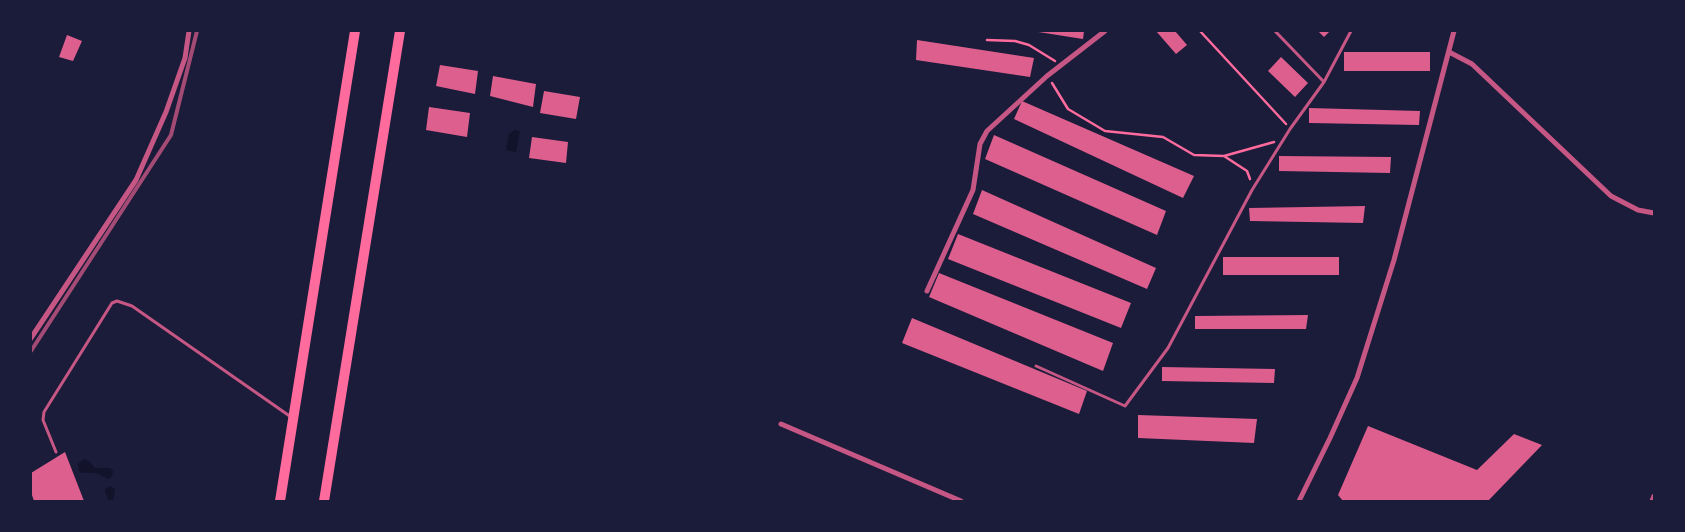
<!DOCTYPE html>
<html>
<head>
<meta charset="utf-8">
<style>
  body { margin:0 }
  #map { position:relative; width:1685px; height:532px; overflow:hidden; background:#1b1b3a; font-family:"Varela Round",sans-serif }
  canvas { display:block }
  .frame { position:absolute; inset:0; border:32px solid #1b1b3a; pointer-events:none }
</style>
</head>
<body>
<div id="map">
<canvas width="1685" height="532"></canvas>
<div class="frame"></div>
</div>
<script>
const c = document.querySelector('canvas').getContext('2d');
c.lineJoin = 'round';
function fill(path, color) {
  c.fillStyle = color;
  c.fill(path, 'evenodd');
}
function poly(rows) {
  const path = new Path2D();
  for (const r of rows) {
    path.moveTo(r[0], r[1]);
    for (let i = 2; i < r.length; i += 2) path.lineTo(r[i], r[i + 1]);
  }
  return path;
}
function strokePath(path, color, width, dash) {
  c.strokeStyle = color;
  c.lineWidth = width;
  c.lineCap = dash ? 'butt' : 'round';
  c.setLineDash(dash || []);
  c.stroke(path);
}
fill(poly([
  [514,130,520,131,516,152,506,150,509,133,511,133],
  [84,459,89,461,95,468,110,468,113,471,112,476,108,479,97,473,82,473,79,471,78,464],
  [110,486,115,489,113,501,109,501,105,492,105,489]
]), '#12122b');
fill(poly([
  [1032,31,1084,31,1083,39],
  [1156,31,1175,31,1187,45,1176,54],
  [1318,31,1330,31,1324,37],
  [67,35,82,41,73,61,59,57],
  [917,40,1034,58,1030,77,916,60],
  [1344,52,1430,52,1430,71,1344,71],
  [1281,57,1308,83,1295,97,1268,71],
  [440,65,478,71,475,94,436,86],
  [493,76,536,84,533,107,490,96],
  [544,91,580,97,576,119,540,113],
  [1022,101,1194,176,1183,198,1014,119],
  [429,107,470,113,467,137,426,130],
  [1309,108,1420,111,1419,125,1309,123],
  [994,135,1166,211,1157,235,985,159],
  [532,137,568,142,566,163,529,158],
  [1279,156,1391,157,1390,173,1279,171],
  [982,190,1156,268,1147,289,973,214],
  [1365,206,1363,223,1250,221,1249,208],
  [958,234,1131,303,1121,328,948,259],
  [1223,257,1339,257,1339,275,1223,275],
  [939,273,1113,343,1103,371,929,297],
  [1308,315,1306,329,1195,329,1195,316],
  [912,318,1087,391,1079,414,902,343],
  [1162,367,1275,369,1274,383,1162,381],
  [1138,415,1257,419,1254,443,1138,438],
  [1368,426,1477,470,1514,434,1542,445,1488,501,1343,501,1338,495],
  [65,452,84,501,34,501,31,492,31,473]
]), '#dd5f8e');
strokePath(poly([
  [1200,31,1286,124],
  [987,40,1015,41,1029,45,1055,61],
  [1052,83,1068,109,1105,131,1163,137,1194,155,1224,156,1274,142],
  [1224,156,1247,171,1250,179]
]), '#ff6b9d', 2.5);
strokePath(poly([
  [1275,31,1324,82],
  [1036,366,1125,406,1168,348,1252,190,1290,129,1324,82,1351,31],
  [56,452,43,420,44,412,112,303,117,301,132,306,291,417]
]), '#c65784', 3);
strokePath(poly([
  [1449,52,1472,64,1611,196,1638,210,1654,213],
  [927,291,973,190,980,144,987,131,1047,76,1105,31],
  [31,338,136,180,166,112,185,58,189,31],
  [781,424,961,501],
  [1299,501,1330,438,1357,378,1394,260,1454,31],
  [1652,501,1654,496]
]), '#c65784', 5);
strokePath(poly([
  [280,501,355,31],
  [324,501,400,31]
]), '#ff6b9d', 10);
strokePath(poly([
  [31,351,171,135,197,31]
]), '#a44b75', 4);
</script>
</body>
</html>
